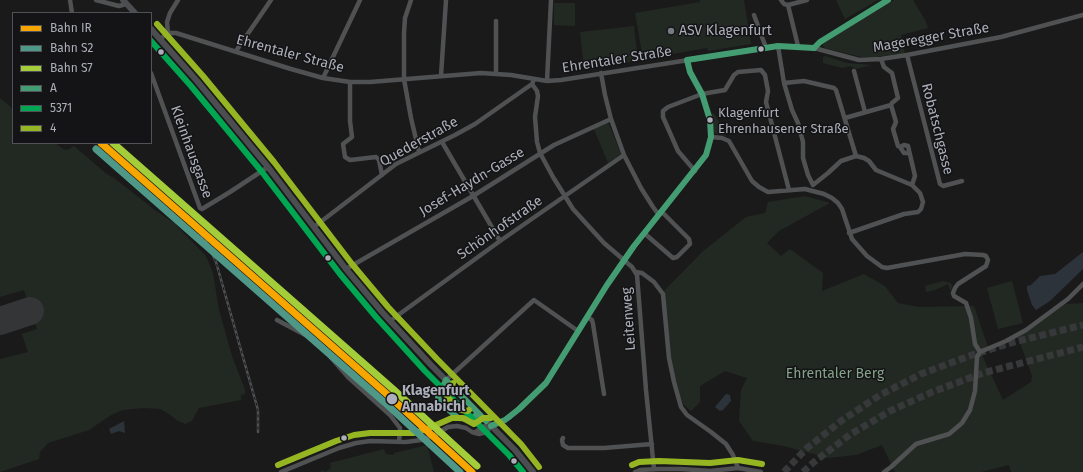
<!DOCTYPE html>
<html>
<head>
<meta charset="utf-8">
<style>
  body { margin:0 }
  #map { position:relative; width:1083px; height:472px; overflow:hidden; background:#1a1a1a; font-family:"Fira Sans",sans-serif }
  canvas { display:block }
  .legend { position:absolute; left:12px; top:12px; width:140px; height:132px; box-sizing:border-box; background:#141416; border:1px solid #515258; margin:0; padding:5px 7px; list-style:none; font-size:12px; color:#acafba }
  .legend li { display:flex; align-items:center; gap:8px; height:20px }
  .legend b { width:20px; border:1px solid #515258 }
</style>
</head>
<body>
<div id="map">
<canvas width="1083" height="472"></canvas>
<ul class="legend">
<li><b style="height:5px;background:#f7a600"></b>Bahn IR</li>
<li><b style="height:5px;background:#4f9888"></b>Bahn S2</li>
<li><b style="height:5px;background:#a4cd3a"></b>Bahn S7</li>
<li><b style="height:5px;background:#449d72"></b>A</li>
<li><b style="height:5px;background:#00a651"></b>5371</li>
<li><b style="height:5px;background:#96b522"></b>4</li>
</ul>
</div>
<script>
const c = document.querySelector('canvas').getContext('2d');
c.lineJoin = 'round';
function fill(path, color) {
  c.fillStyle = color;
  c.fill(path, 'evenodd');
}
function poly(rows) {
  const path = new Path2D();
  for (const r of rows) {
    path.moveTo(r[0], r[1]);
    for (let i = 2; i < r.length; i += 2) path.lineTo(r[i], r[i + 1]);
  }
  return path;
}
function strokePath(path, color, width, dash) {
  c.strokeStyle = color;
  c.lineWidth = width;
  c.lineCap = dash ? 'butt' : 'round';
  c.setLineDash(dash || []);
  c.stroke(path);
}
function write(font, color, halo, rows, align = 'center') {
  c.font = font + ' "Fira Sans",sans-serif';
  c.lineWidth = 3;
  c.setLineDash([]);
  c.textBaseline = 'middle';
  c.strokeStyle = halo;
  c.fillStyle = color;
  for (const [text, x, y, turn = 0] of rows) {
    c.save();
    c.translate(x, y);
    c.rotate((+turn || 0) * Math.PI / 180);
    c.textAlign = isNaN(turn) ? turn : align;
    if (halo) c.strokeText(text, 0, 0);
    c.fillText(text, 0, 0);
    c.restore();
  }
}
fill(poly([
  [700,0,744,0,751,44,708,51,707,48,643,59,635,13,700,2],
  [836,0,878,0,845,19],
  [894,0,913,0,925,20,928,28,901,35,905,53,876,57,861,57,825,48,823,46,823,44,869,14],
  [554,3,575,3,575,26,554,25],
  [634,26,638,61,584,68,580,32],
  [825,56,847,63,872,65,856,69,850,66,842,68,823,63,823,57],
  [0,98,13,109,13,143,55,143,63,149,67,150,74,146,108,175,114,178,155,210,174,223,206,256,213,273,219,310,232,356,245,390,245,394,241,395,241,400,199,408,192,421,185,424,178,421,169,414,160,409,144,408,123,410,111,415,89,430,48,443,40,452,39,459,0,472,0,359,28,352,22,334,37,329,24,290,0,297],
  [711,112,715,115,726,135,725,136,714,133],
  [607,123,609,124,621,154,608,163,594,129],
  [805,196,830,203,779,231,767,243,781,256,790,249,823,273,822,291,864,274,885,286,898,303,919,307,974,306,988,347,982,355,1003,400,1031,382,1032,376,1018,337,1065,304,1083,303,1083,472,1011,472,1009,465,981,472,895,472,882,445,856,455,828,458,784,446,753,441,739,421,741,390,747,378,725,371,700,386,700,402,691,411,683,404,675,383,672,367,664,291,702,252,746,217,765,213,768,202],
  [943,281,951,283,952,286,951,292,948,284,935,290,926,292,925,286],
  [1012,281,1023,323,998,329,987,288],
  [444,389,452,397,449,400,453,403,450,406,445,404,442,400,441,396],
  [427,445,434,472,318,472,324,470,325,472,331,468,330,463,384,449,386,454,394,455,394,453]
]), '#222923');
fill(poly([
  [1083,252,1083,269,1050,301,1036,310,1032,305,1027,290,1027,286,1031,285,1040,276,1055,274],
  [726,394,730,395,731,401,722,411,721,410,720,411,715,407],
  [124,421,125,433,119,431,111,434,109,429]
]), '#2d333b');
strokePath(poly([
  [0,321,30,311]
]), '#343536', 28);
strokePath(poly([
  [784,472,806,449,841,421,880,395,921,374,972,355,1014,342,1083,325],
  [803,472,814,462,851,434,890,411,932,392,983,373,1083,347]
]), '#37383a', 7, [7, 3.5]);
strokePath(poly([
  [70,0,72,13],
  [96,0,119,6,126,4],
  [411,0,405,18,404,33,404,79,411,118,419,152],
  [781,0,784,4,788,5],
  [788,5,798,46],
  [788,5,807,0],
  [754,15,766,48],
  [496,21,496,74],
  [168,33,167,22,170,13,178,0],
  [160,39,168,33,176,33,291,69,323,78,350,82,370,82,481,73,511,75,547,81,561,80,778,46,814,48,859,60,881,59,907,55,1001,37,1083,15],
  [778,46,784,83,792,110,798,123,803,142,803,158,808,175,813,185],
  [814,48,820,42,888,0],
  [236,51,271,0],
  [907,55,940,184,943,186,962,181],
  [854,71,865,112],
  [151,73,200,208,202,209,230,192,268,167],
  [601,73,605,95,611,119,624,155,641,188,653,207,659,215],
  [441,76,446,0],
  [323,78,360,0],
  [547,81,551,0],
  [350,82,350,121,352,137,343,144,345,157,350,160,376,157,379,160,382,175],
  [784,83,804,81,834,88,836,90,856,156],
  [532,84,537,91,538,96,535,117,537,142,540,153,553,177,573,209,604,243,632,267,637,275,646,390,654,469],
  [891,105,896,122,893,129,898,146,900,147,904,153,909,153],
  [845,118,891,105,892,103,898,98,892,73,884,67,881,59],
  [711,137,722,138,729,141,752,181,759,187,768,192,805,189,824,194,832,198,838,203,842,209,852,239,867,256,882,267,887,268,898,266,965,254,983,255,986,256,988,260,986,266,958,284,955,288,953,293,954,296,966,303,971,318,975,344,980,352],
  [442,142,500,241],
  [900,147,904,145,908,146,915,176,912,185],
  [695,171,678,151,663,117,663,111,668,107,702,94,725,90,734,75,738,72,761,70,765,75,768,91,766,102,789,190],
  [813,185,828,173,841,161,856,156,864,158,869,161,876,170,912,185,920,193,923,202,921,209,918,212,904,214,849,233],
  [314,227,396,164,455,135,475,124,532,84,533,82],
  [644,233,673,258,677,257,690,244,689,239,662,212],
  [346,269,473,196,554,145,611,119],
  [636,272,642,273,654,282,663,294,669,358,674,382,681,407,687,415,711,432,726,444,733,455,738,468],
  [587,317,592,320,593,324,604,394],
  [277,320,309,337,327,353,348,377,390,415,400,428,400,432,399,441],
  [390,321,500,241,624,155],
  [446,380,534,300,578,331],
  [474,433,485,426,491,426,509,418,523,406,546,383,607,285,634,246,706,155,711,137,710,120,702,94,690,72,687,60],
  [563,438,562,440,563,445,568,448,604,448,652,444],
  [281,472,339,448,356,443,370,441,406,442,421,440,433,436,448,427,457,426,466,428,472,432,479,434,487,432,491,426],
  [635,472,640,470,659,469,681,469,710,471,738,468,761,472],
  [884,472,891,467,916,444,949,434,962,423,970,410,975,391,977,357,980,352,1006,341,1026,330,1068,299,1083,284]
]), '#505153', 4.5);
strokePath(poly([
  [123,0,135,13],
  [151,29,197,81,268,167,346,269,382,312,431,365,515,450,533,472]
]), '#4c4d50', 6);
const rail = poly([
  [179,211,197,229,206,241,216,262,258,410,258,432]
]);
strokePath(rail, '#4f5053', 2.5);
strokePath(rail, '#141416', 1, [3]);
strokePath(poly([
  [814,48,820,42,888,0],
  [687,60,778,46,814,48],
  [446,380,438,397,440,402,458,418,470,419,478,414],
  [446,380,486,421],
  [491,426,505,420,519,409,546,383,607,285,634,246,706,155,711,137,710,120,702,94,690,72,687,60]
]), '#449d72', 6);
strokePath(poly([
  [151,41,191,86,262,172,340,274,376,317,425,371,509,455,523,472]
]), '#00a651', 6);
strokePath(poly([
  [157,24,203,76,274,162,352,264,388,307,437,359,521,444,539,467],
  [453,383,447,397,461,410,468,411,469,410],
  [278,465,336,441,354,435,370,433,414,433,427,429,452,418,463,418,474,424,483,418,491,418],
  [632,465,639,462,659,461,710,463,738,460,762,464]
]), '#96b522', 6);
strokePath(poly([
  [101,143,389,396,472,472]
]), '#f7a600', 7);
strokePath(poly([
  [96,149,384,402,460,472]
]), '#4f9888', 7);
strokePath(poly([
  [113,143,394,390,477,466]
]), '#a4cd3a', 7);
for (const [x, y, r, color] of [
  [671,31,4,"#797b82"],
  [761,49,3.5,"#acafba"],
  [161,52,3.5,"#acafba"],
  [710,120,3.5,"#acafba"],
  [328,258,3.5,"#acafba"],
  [392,399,6,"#acafba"],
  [344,438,3.5,"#acafba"],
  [514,461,3.5,"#acafba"]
]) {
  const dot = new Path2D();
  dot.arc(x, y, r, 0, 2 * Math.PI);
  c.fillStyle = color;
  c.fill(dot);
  strokePath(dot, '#141416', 1.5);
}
write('13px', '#acafba', '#141416', [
  ["Klagenfurt",718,113],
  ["Ehrenhausener Straße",718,129]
], 'left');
write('14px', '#acafba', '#141416', [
  ["ASV Klagenfurt",679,31]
], 'left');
write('14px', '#acafba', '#141416', [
  ["Mageregger Straße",931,38,-10],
  ["Ehrentaler Straße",290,54,15],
  ["Ehrentaler Straße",617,60,-9],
  ["Robatschgasse",937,129,76],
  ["Quederstraße",419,142,-29],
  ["Kleinhausgasse",191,152,70],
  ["Josef-Haydn-Gasse",472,182,-31],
  ["Schönhofstraße",500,228,-35],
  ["Leitenweg",629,319,-94]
]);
write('14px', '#84a389', '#141416', [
  ["Ehrentaler Berg",835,374]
]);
write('bold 14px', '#acafba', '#141416', [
  ["Klagenfurt",402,391],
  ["Annabichl",402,407]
], 'left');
</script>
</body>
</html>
